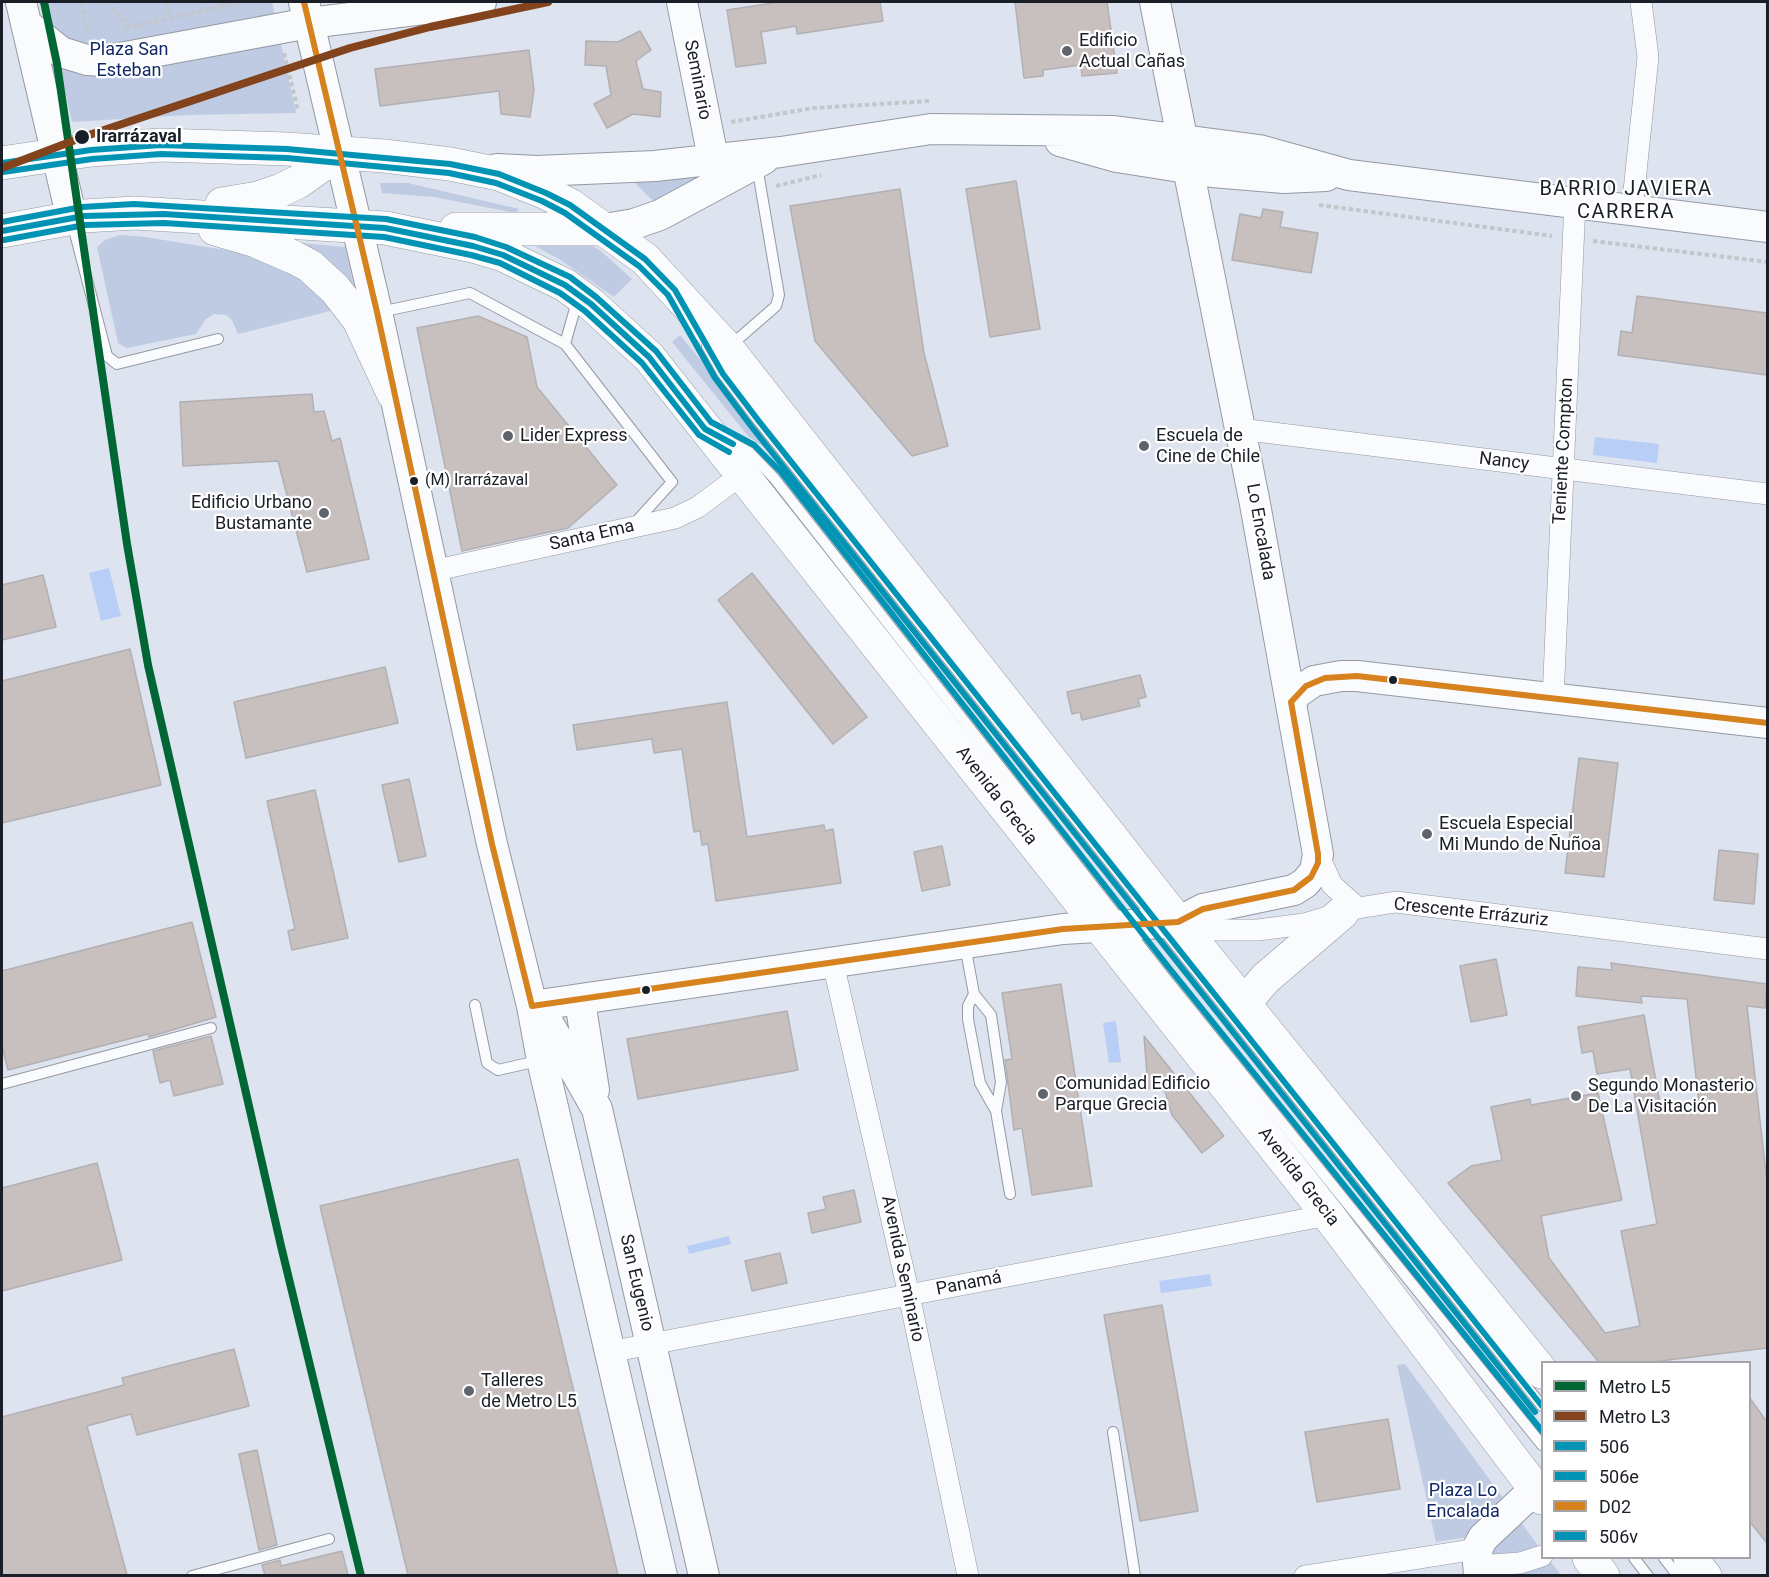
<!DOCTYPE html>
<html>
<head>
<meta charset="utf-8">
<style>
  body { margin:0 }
  #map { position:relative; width:1769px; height:1577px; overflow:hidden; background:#dde3ef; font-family:Roboto,sans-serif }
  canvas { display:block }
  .frame { position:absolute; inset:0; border:3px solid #1a1e26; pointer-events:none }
  .legend { position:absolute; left:1541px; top:1361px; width:210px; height:198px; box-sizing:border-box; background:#fff; border:2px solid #a3a5a8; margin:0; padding:8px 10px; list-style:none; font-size:18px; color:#1a1e26 }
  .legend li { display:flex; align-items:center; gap:12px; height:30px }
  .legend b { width:30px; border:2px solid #a3a5a8 }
</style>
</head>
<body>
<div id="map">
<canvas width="1769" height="1577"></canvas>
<div class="frame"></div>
<ul class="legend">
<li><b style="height:8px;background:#063"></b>Metro L5</li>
<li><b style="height:8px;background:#83441d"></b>Metro L3</li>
<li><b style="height:8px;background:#0093b3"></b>506</li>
<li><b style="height:8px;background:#0093b3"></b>506e</li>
<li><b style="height:8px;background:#d6821e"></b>D02</li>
<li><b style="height:8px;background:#0093b3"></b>506v</li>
</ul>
</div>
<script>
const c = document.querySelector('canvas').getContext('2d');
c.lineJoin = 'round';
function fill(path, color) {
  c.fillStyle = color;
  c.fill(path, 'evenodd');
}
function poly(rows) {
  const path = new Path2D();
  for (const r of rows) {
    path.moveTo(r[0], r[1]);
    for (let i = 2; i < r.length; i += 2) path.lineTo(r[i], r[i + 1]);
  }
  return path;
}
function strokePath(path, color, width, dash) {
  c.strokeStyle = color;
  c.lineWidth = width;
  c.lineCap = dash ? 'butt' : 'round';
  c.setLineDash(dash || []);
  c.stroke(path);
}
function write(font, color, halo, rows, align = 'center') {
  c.font = font + ' Roboto,sans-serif';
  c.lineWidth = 4.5;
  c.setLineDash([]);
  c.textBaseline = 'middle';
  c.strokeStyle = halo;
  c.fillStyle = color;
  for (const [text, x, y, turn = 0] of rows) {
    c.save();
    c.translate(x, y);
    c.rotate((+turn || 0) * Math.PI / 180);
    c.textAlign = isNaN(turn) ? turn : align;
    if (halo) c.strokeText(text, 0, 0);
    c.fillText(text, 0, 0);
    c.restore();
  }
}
fill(poly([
  [39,2,272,2,296,113,187,115,72,122,51,29],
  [704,173,723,173,657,205,634,182],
  [380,183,408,183,519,209,516,213,434,197,382,193],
  [120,235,145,237,263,256,287,264,338,309,238,334,232,320,226,315,214,314,206,319,196,334,127,348,118,343,97,247,105,240],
  [585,241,601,251,632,279,614,297,559,259,529,243],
  [290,242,345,247,357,299],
  [680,335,761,433,770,452,748,436,672,342],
  [1405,1364,1542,1551,1561,1575,1489,1575,1482,1535,1436,1542,1397,1365]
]), '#bfcbe3');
fill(poly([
  [1595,437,1659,444,1657,463,1593,455],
  [109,568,121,616,101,621,89,573],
  [1116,1021,1121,1062,1109,1063,1103,1023],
  [729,1236,731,1244,689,1254,687,1246],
  [1210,1274,1212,1286,1161,1293,1159,1281]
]), '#b9cef7');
const building = poly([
  [780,2,880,2,883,21,797,34,796,26,761,32,766,63,736,67,727,10,780,2],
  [1015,2,1107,2,1117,73,1082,76,1081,65,1043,70,1043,76,1024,78,1015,2],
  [640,31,651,50,636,61,643,89,661,92,660,117,633,114,607,128,594,104,611,95,606,66,585,65,586,41,618,42,640,31],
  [529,50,534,90,530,117,501,114,499,91,380,106,375,69,529,50],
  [1016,181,1040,329,990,337,966,189,1016,181],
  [900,189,924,353,948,446,912,456,815,341,790,206,900,189],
  [1263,209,1283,212,1280,227,1318,233,1311,273,1232,260,1240,214,1261,218,1263,209],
  [1637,296,1767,313,1767,375,1618,355,1621,331,1632,333,1637,296],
  [478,316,527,337,537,387,617,485,568,528,462,551,417,328,478,316],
  [312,394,314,412,324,411,332,441,340,438,369,559,307,572,278,461,183,466,180,402,312,394],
  [752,573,867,717,833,744,718,600,752,573],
  [43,575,56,627,2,640,2,585,43,575],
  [130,649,161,785,2,823,2,681,130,649],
  [385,667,398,723,246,758,234,702,385,667],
  [1140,675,1146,697,1138,699,1140,706,1082,720,1080,712,1072,714,1067,692,1140,675],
  [727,702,747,837,824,825,825,831,833,829,841,883,716,901,708,844,702,845,700,831,694,832,682,749,654,753,652,739,577,750,573,725,727,702],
  [1579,758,1618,763,1604,877,1565,873,1579,758],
  [409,779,426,856,399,862,382,785,409,779],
  [315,790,348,938,292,950,288,931,295,929,267,801,315,790],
  [942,846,950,885,922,891,914,852,942,846],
  [1719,850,1758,854,1754,904,1714,900,1719,850],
  [192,922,216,1017,149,1037,148,1034,8,1070,2,1046,2,971,192,922],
  [1496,959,1507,1015,1471,1022,1460,966,1496,959],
  [1611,963,1767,984,1765,1008,1747,1006,1767,1182,1767,1348,1652,1362,1599,1362,1448,1183,1471,1166,1502,1160,1491,1107,1530,1099,1531,1105,1598,1093,1622,1200,1541,1216,1549,1258,1605,1333,1640,1326,1621,1231,1657,1224,1630,1069,1597,1074,1593,1051,1582,1053,1578,1027,1644,1015,1661,1109,1699,1103,1687,999,1641,996,1642,1003,1576,996,1578,967,1612,970,1611,963],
  [1061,984,1092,1186,1032,1195,1022,1128,1014,1130,1005,1060,1012,1059,1002,993,1061,984],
  [787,1011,798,1070,638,1099,627,1039,787,1011],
  [211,1036,223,1084,174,1096,170,1080,160,1083,153,1051,211,1036],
  [1144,1036,1224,1136,1202,1153,1172,1115,1165,1091,1148,1088,1144,1036],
  [518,1159,618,1575,408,1575,320,1206,518,1159],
  [97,1163,122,1260,2,1291,2,1188,97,1163],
  [854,1190,861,1222,812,1233,808,1213,826,1209,823,1197,854,1190],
  [780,1253,787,1283,752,1291,745,1261,780,1253],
  [1162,1305,1198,1511,1140,1521,1104,1315,1162,1305],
  [234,1349,249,1406,137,1435,131,1414,87,1426,127,1575,2,1575,2,1417,124,1385,122,1378,234,1349],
  [1749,1397,1767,1422,1767,1543,1749,1521,1749,1397],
  [1388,1419,1400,1489,1317,1502,1305,1432,1388,1419],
  [257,1450,277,1545,259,1550,239,1454,257,1450],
  [342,1551,348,1575,265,1575,262,1565,280,1560,281,1566,342,1551]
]);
fill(building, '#c8bfbf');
strokePath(building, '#b2b0b3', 1.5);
const lane = poly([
  [72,222,107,356,117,364,218,339],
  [380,312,470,293,565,344,672,482,633,525],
  [565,344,578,298],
  [707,346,723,374,758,420,1542,1406],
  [730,346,776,306,779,295,757,166],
  [732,443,749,452,774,478,1163,975,1542,1445],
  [965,945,974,994,968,1006,968,1019,980,1083,996,1111],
  [974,994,991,1015,1001,1082,996,1111,1010,1194],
  [475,1005,487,1063,498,1070,542,1060],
  [2,1084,211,1028],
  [1113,1432,1135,1576],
  [1634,1558,1648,1576],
  [1664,1558,1678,1576],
  [192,1576,329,1539]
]);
const street = poly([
  [1632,210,1648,57,1641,2],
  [1240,429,1768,494],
  [432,571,675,518,698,507,741,475],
  [1553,699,1575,202],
  [1318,854,1332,885,1358,908],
  [1179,922,1202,930,1258,930,1304,924,1358,908,1396,902,1768,949],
  [833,963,909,1295,968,1576],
  [609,1352,1328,1215],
  [1478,1566,1520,1563,1542,1556],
  [1305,1576,1477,1549]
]);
const secondary = poly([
  [21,2,72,219],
  [304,2,377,312,492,844,532,1006,542,1060,662,1576],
  [682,2,713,158],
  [26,24,61,52,87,60,104,61,309,23,481,2],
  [1060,141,1117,157,1212,172,1284,178,1326,176],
  [497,169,537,171,655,166,781,152,931,129,1114,131,1259,150,1349,175,1768,227],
  [605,229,634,224,660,215,764,159],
  [1291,702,1297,693,1314,681,1341,676,1357,676,1768,723],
  [586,999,582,1005,582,1014,594,1090],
  [532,1006,1063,929,1178,922,1203,909,1294,890,1305,883,1315,871,1318,854,1255,504,1155,2],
  [539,1013,548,1023,597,1109,704,1576],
  [1479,1576,1477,1549,1483,1538,1535,1489]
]);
const primary = poly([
  [2,163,91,150,161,145,287,149,384,156,450,164,499,174,546,193,570,205,645,259,727,348,1178,922,1542,1372],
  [222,204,258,198,279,191,298,182,339,153],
  [215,229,256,241,295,258,310,266,335,289,359,320,393,393],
  [456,229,605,229],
  [2,231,84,216,135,213,385,228,473,246,503,255,565,285,591,304,649,357,1328,1215,1542,1498],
  [1245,1002,1266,978,1342,913],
  [1589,1558,1603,1576],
  [1690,1558,1705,1576]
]);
strokePath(lane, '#9499a3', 12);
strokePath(street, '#9499a3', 22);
strokePath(secondary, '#9499a3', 32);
strokePath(primary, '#9499a3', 34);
strokePath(poly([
  [81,2,88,33],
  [106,2,129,27],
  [167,2,171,18],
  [125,28,241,2],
  [284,53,298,111],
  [731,122,814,108,929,101],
  [776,186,821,175],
  [1319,205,1552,236],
  [1593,241,1768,262]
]), '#c3c6ca', 4, [4.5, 3]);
strokePath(lane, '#fafbfd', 10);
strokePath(street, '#fafbfd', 21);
strokePath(secondary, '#fafbfd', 30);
strokePath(primary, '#fafbfd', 33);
strokePath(poly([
  [2,163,91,150,161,145,287,149,450,164,499,174,546,193,570,205,645,259,675,290,723,374,758,420,1542,1406],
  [2,231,84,216,164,214,385,228,473,246,503,255,565,285,591,304,649,357,705,429,733,444]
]), '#0093b3', 6);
strokePath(poly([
  [3,172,92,159,161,154,287,158,449,173,496,183,542,201,565,213,639,266,668,295,715,378,751,426,1535,1412],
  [4,240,85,225,164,223,384,237,471,255,500,263,560,293,585,311,642,363,699,435,729,452]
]), '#0093b3', 6);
strokePath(poly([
  [304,2,377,312,492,844,532,1006,1063,929,1178,922,1203,909,1294,890,1311,877,1318,863,1318,854,1291,702,1306,686,1325,678,1357,676,1768,723]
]), '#d6821e', 6);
strokePath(poly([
  [2,222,82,207,134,204,386,219,475,237,506,247,570,277,596,297,656,351,711,422,754,445,781,472,1170,969,1542,1431]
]), '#0093b3', 6);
strokePath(poly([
  [44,2,57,64,127,544,148,665,281,1246,361,1576]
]), '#063', 8);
strokePath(poly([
  [2,168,83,137,350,48,430,27,548,2]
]), '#83441d', 8);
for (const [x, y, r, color] of [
  [1067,51,6,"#5e636c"],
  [82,137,8,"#1a1e26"],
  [508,436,6,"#5e636c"],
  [1144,446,6,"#5e636c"],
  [414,481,5,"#1a1e26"],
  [324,513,6,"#5e636c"],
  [1393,680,5,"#1a1e26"],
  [1427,834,6,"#5e636c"],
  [646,990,5,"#1a1e26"],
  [1043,1094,6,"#5e636c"],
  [1576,1096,6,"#5e636c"],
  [469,1391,6,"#5e636c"]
]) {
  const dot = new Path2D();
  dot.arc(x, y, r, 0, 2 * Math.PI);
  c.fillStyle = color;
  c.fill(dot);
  strokePath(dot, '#fff', 2);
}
write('16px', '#1a1e26', '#fff', [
  ["(M) Irarrázaval",425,481]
], 'left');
write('18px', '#1a1e26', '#fff', [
  ["Edificio",1079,41],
  ["Actual Cañas",1079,62],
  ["Lider Express",520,436],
  ["Escuela de",1156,436],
  ["Cine de Chile",1156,457],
  ["Edificio Urbano",312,503,"right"],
  ["Bustamante",312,524,"right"],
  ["Escuela Especial",1439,824],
  ["Mi Mundo de Ñuñoa",1439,845],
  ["Comunidad Edificio",1055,1084],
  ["Parque Grecia",1055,1105],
  ["Segundo Monasterio",1588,1086],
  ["De La Visitación",1588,1107],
  ["Talleres",481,1381],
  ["de Metro L5",481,1402]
], 'left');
write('18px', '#112a66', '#fff', [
  ["Plaza San",129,50],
  ["Esteban",129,71],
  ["Plaza Lo",1463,1491],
  ["Encalada",1463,1512]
]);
write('18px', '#1a1e26', '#fff', [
  ["Seminario",697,80,79],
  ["Teniente Compton",1564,451,-87],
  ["Nancy",1504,462,7],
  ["Lo Encalada",1260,532,80],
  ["Santa Ema",592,536,-13],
  ["Avenida Grecia",996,796,52],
  ["Crescente Errázuriz",1471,913,6],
  ["Avenida Grecia",1298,1177,52],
  ["Avenida Seminario",902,1269,78],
  ["San Eugenio",636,1283,77],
  ["Panamá",969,1284,-11]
]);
write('bold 18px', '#1a1e26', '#fff', [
  ["Irarrázaval",96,137]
], 'left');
c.letterSpacing = '1.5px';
write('20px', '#1a1e26', '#fff', [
  ["BARRIO JAVIERA",1626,190],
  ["CARRERA",1626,213]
]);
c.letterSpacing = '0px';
</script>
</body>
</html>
